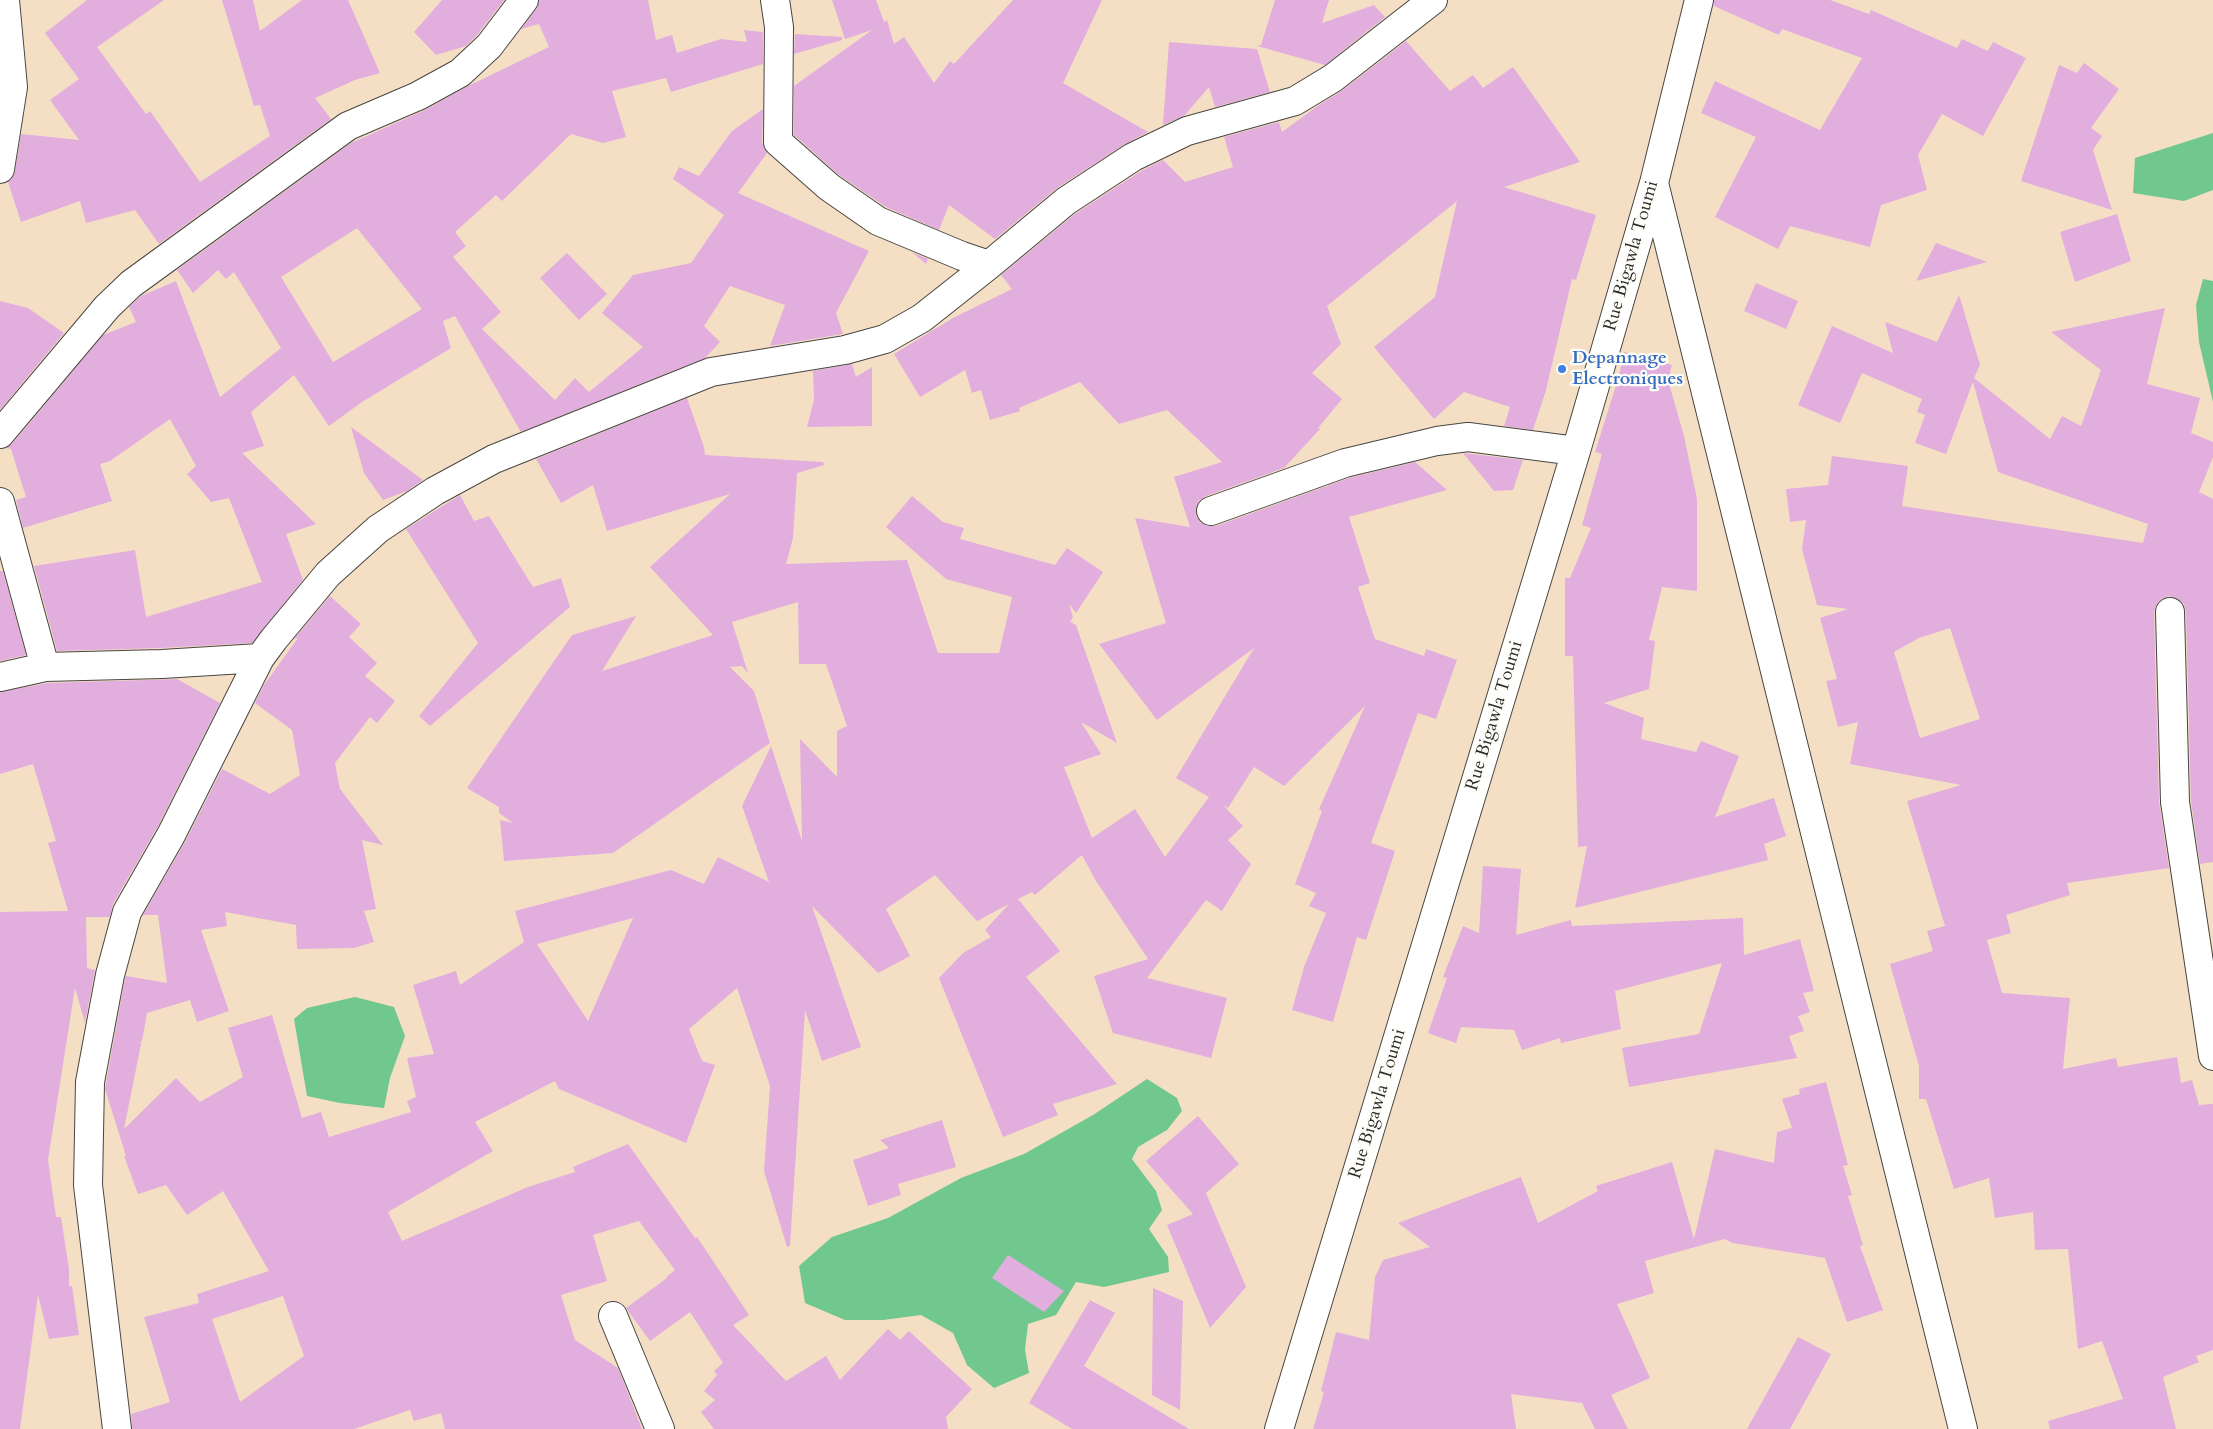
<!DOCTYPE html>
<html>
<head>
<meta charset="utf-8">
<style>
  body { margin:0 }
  canvas { display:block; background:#f4dfc4 }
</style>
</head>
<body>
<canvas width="2213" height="1429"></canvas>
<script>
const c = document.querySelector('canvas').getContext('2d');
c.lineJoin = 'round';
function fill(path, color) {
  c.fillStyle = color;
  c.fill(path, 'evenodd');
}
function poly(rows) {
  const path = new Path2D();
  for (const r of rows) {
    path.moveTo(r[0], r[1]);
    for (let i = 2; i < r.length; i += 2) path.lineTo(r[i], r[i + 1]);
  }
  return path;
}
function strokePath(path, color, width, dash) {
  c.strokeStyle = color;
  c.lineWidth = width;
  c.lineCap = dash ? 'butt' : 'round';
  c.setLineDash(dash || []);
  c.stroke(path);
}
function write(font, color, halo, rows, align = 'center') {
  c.font = font + ' Cardo,serif';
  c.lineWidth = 4.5;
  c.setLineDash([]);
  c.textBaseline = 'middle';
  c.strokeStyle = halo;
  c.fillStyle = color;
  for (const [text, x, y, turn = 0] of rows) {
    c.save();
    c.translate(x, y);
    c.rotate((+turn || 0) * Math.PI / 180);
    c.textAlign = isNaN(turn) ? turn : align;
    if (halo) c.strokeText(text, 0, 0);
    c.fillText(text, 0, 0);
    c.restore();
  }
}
fill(poly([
  [2213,133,2213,190,2184,201,2133,193,2135,158],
  [2203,279,2213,281,2213,402,2199,342,2196,305],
  [355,997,394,1007,405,1036,390,1078,384,1108,340,1103,307,1096,294,1019,307,1008],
  [1147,1079,1177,1098,1182,1111,1167,1130,1138,1147,1132,1159,1156,1191,1162,1210,1149,1229,1168,1257,1169,1272,1104,1287,1076,1282,1056,1315,1028,1324,1025,1350,1029,1373,994,1388,967,1365,953,1333,921,1315,883,1320,845,1320,805,1303,799,1266,832,1237,888,1218,961,1178,1024,1154,1093,1115]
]), '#70c88e');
fill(poly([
  [87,0,164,0,97,47,146,114,150,111,200,182,270,136,260,105,254,106,222,0,253,0,260,31,302,0,348,0,380,73,355,80,315,98,331,119,159,244,135,210,86,223,80,201,21,222,8,182,12,178,15,171,21,134,79,140,50,100,79,79,45,33],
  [442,0,504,0,477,35,466,46,436,55,414,32],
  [539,0,648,0,656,40,672,35,677,53,721,39,747,42,744,30,763,32,763,64,671,92,666,78,612,91,626,137,603,143,571,134,502,201,496,195,455,232,466,246,453,257,501,312,482,329,555,400,575,378,589,392,643,347,602,313,633,275,691,263,724,215,673,179,679,167,699,176,732,131,763,109,762,142,767,153,738,193,869,251,836,313,843,334,770,346,785,305,730,286,704,326,720,342,705,358,521,432,455,316,443,321,451,348,362,402,329,426,294,375,251,412,264,446,242,453,316,524,286,534,303,580,252,643,161,648,57,651,34,566,135,550,146,617,262,582,229,498,211,502,187,474,196,466,170,419,110,461,100,464,112,501,23,528,16,500,26,497,11,449,6,448,12,444,103,335,136,322,129,307,141,296,176,281,220,397,281,348,234,272,226,279,218,270,193,293,177,270,351,143,425,110,468,86,549,47,539,24,521,29,536,9],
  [357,228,422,309,333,362,281,277],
  [832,0,876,0,884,22,887,20,894,44,904,37,934,83,950,61,954,64,1013,0,1102,0,1063,83,1148,132,1125,144,1057,188,995,239,949,205,939,230,886,207,839,175,794,135,794,86,872,30,845,39],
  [1275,0,1329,0,1322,23,1374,5,1385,17,1325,65,1257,46,1261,45],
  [1714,0,1830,0,1869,14,1871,10,1957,48,1962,39,1988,51,1993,42,2026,58,1983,136,1942,114,1918,155,1927,190,1881,205,1870,247,1790,226,1778,249,1715,217,1756,137,1701,113,1715,81,1820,130,1862,58,1782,29,1779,35,1714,6],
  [795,34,842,37,842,40,794,54],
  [1406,41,1450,91,1473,75,1483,88,1513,67,1580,162,1504,187,1596,215,1576,280,1572,279,1546,390,1533,430,1504,426,1510,407,1464,392,1434,419,1374,347,1435,297,1457,201,1327,306,1341,344,1312,373,1342,399,1318,428,1320,429,1284,468,1206,496,1199,501,1196,508,1196,516,1201,523,1208,526,1216,526,1349,478,1415,462,1447,490,1349,517,1370,583,1358,587,1375,639,1424,656,1426,649,1457,660,1436,719,1418,713,1371,843,1395,851,1366,940,1357,937,1333,1022,1292,1010,1304,967,1326,913,1309,906,1316,893,1295,884,1322,811,1319,809,1365,706,1284,786,1254,767,1228,808,1223,805,1243,826,1228,840,1251,864,1222,911,1206,900,1147,978,1227,998,1211,1058,1113,1033,1094,976,1148,959,1096,881,1082,855,1035,895,1032,892,1018,899,1060,951,1026,977,1117,1084,1053,1104,1058,1115,1003,1137,939,978,963,953,991,937,985,930,1009,904,977,921,935,875,886,909,910,956,878,973,812,906,861,1047,822,1061,805,1010,790,1246,787,1247,764,1171,770,1086,737,988,689,1029,702,1061,715,1065,686,1143,559,1089,555,1081,475,1122,493,1151,388,1212,402,1241,528,1187,575,1172,573,1167,628,1144,695,1238,697,1237,749,1315,733,1325,786,1381,826,1356,840,1380,888,1329,900,1340,909,1331,972,1389,946,1417,948,1429,714,1429,701,1412,715,1400,704,1391,717,1375,714,1371,723,1363,690,1312,650,1341,626,1308,667,1278,666,1277,675,1270,639,1221,593,1235,607,1281,561,1295,575,1340,618,1368,642,1429,445,1429,441,1413,414,1421,410,1410,354,1429,132,1429,131,1414,170,1402,144,1317,199,1303,197,1294,269,1271,223,1191,187,1215,166,1185,138,1194,124,1156,126,1156,105,1089,125,978,126,976,167,983,158,915,143,915,185,842,222,769,270,794,300,775,292,730,255,703,264,685,298,638,294,639,330,596,361,624,349,637,377,663,365,676,395,701,377,723,370,717,335,763,340,789,383,845,362,840,376,909,364,911,374,942,354,948,297,949,296,925,225,912,227,926,201,930,229,1011,197,1022,190,1000,147,1013,142,1041,140,1042,141,1044,124,1129,176,1078,200,1102,243,1077,228,1028,272,1015,302,1118,321,1112,329,1137,411,1112,407,1101,416,1097,407,1058,434,1054,413,985,456,971,460,985,524,942,515,911,671,870,704,884,718,857,769,882,742,806,771,746,802,841,800,739,837,777,837,731,847,726,826,664,799,664,798,602,732,622,748,673,742,666,730,667,754,691,770,743,613,853,504,861,500,820,513,823,499,813,499,807,467,788,572,635,636,616,602,671,713,635,650,567,730,494,607,531,593,485,561,503,536,459,687,398,704,447,705,455,823,462,824,465,797,473,793,538,786,564,907,560,938,653,999,653,1012,597,946,579,886,527,912,496,943,522,964,528,960,539,1055,565,1067,548,1103,572,1076,613,1069,604,1073,617,1070,622,1076,625,1117,743,1081,722,1101,754,1064,767,1092,838,1135,809,1165,857,1209,797,1176,778,1254,648,1157,720,1099,644,1166,623,1135,518,1190,527,1174,477,1222,462,1167,410,1119,424,1080,382,1019,408,1020,411,990,420,981,390,972,393,965,370,920,397,894,354,953,318,1012,289,1001,275,1075,214,1141,171,1163,160,1185,182,1233,167,1224,137,1279,122,1282,132,1319,105,1343,90],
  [633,918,588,1021,537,944],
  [283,1296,304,1356,240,1402,212,1319],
  [1169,42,1257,49,1270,92,1215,107,1209,87,1184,116,1163,125],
  [2084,63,2119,89,2091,128,2102,136,2093,150,2112,210,2021,181,2059,65,2077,73],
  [2117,214,2131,261,2075,282,2060,232],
  [1936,243,1987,262,1916,281],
  [912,252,928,259,926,264],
  [567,253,607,294,579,320,540,278],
  [1756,283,1798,301,1786,329,1744,311],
  [1959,295,1980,365,1974,378,2050,439,2062,416,2081,426,2101,370,2051,332,2165,308,2147,384,2200,398,2191,433,2213,442,2213,457,2199,492,2213,499,2213,862,2200,864,2191,801,2186,612,2184,604,2178,599,2169,596,2161,599,2157,604,2154,612,2159,802,2169,868,2067,883,2070,895,2006,915,2011,933,1987,940,2002,993,2070,998,2063,1069,2116,1058,2118,1067,2177,1057,2181,1083,2192,1080,2199,1105,2213,1104,2213,1350,2196,1356,2199,1362,2163,1377,2176,1429,2050,1429,2048,1421,2123,1399,2102,1341,2078,1349,2068,1249,2035,1250,2033,1212,1995,1218,1989,1178,1954,1189,1926,1099,1919,1099,1919,1066,1890,964,1933,951,1927,931,1945,926,1907,801,1961,785,1850,764,1858,722,1838,727,1826,681,1837,679,1820,618,1848,609,1817,605,1802,549,1806,520,1790,522,1786,489,1828,485,1832,456,1908,466,1902,506,2143,543,2148,524,1998,472,1973,382,1946,454,1915,443,1925,415,1917,412,1922,399,1862,373,1840,423,1798,405,1832,326,1893,353,1885,322,1937,342],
  [1950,628,1980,719,1920,738,1894,652,1919,638],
  [0,301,28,308,64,333,0,410],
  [1624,352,1660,359,1659,361,1672,365,1668,380,1684,436,1697,499,1697,591,1662,587,1649,640,1655,641,1649,689,1604,703,1644,718,1641,739,1696,752,1701,741,1739,756,1715,817,1774,798,1786,836,1764,844,1768,860,1575,908,1587,846,1578,847,1573,656,1565,656,1565,578,1570,578,1591,528,1582,525,1602,454,1595,452,1619,376],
  [852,364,856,377,872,367,872,426,807,427,814,400,813,371],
  [351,427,423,480,407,491,383,500,364,473],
  [1463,453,1523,460,1513,490,1494,491],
  [460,495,474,521,489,516,533,587,561,578,570,607,430,726,419,716,478,643,406,529],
  [0,571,3,571,26,655,0,661],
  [177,679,220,703,157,828,113,904,110,917,86,917,87,968,95,970,85,1023,75,988,48,1160,56,1217,61,1217,69,1269,69,1286,72,1286,79,1335,49,1339,38,1295,20,1429,0,1429,0,912,68,911,48,843,56,841,33,764,0,774,0,692,47,683],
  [1483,866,1521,869,1516,935,1571,920,1572,926,1743,918,1744,955,1800,939,1814,991,1803,993,1810,1012,1798,1016,1804,1031,1789,1036,1797,1058,1629,1087,1622,1048,1699,1034,1722,963,1615,991,1621,1029,1561,1043,1560,1038,1522,1050,1514,1030,1461,1027,1456,1043,1428,1033,1447,978,1443,977,1463,926,1479,933],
  [1826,1082,1848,1165,1843,1166,1852,1195,1848,1196,1863,1245,1860,1246,1883,1310,1847,1322,1825,1258,1733,1243,1724,1239,1645,1261,1654,1293,1617,1304,1650,1378,1611,1395,1628,1429,1595,1429,1582,1403,1511,1394,1516,1429,1313,1429,1324,1392,1321,1391,1336,1332,1369,1340,1375,1277,1383,1260,1430,1247,1398,1223,1521,1177,1538,1223,1598,1191,1596,1186,1672,1162,1694,1239,1715,1149,1774,1163,1777,1132,1792,1128,1782,1099,1800,1094,1799,1089],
  [1198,1116,1239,1164,1206,1193,1246,1287,1210,1328,1167,1225,1193,1214,1146,1161],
  [942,1120,956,1167,898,1184,901,1195,868,1206,853,1160,889,1148,880,1140],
  [1008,1255,1064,1291,1044,1312,992,1278],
  [1153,1288,1183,1301,1180,1410,1152,1395],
  [1090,1300,1115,1313,1084,1366,1189,1429,1072,1429,1029,1403],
  [1798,1337,1831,1354,1790,1429,1747,1429]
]), '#e2aede');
const minor = poly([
  [775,0,779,27,778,142,829,187,878,221,962,256,989,265,1066,201,1133,157,1187,131,1295,101,1333,78,1433,0],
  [0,169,13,87,5,0],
  [1654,183,1963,1429],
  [0,434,107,307,131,284,348,126,418,96,460,73,489,46,524,0],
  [0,502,45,667],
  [1211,511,1345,463,1437,441,1468,437,1576,451],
  [2170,612,2175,802,2213,1056],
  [0,677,45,667,162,664,260,658],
  [613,1316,660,1429],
  [117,1429,88,1185,90,1082,110,975,127,912,171,835,260,658,274,639,328,574,378,529,435,491,494,459,711,372,845,350,885,339,922,318,989,265],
  [1279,1429,1576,451,1654,183,1699,0]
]);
strokePath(minor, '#494642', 30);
strokePath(minor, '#fff', 28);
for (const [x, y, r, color] of [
  [1562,369,5,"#3f7fe0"]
]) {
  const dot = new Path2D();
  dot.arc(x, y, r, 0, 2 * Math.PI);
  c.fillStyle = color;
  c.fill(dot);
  strokePath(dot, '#fdfcf7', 2);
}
write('18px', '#2b2b2b', '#fdfcf7', [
  ["Rue Bigawla Toumi",1632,256,-74],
  ["Rue Bigawla Toumi",1495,716,-73],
  ["Rue Bigawla Toumi",1378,1104,-73]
]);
write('bold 18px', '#366cbe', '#fdfcf7', [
  ["Depannage",1572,359],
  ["Electroniques",1572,380]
], 'left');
</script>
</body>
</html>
